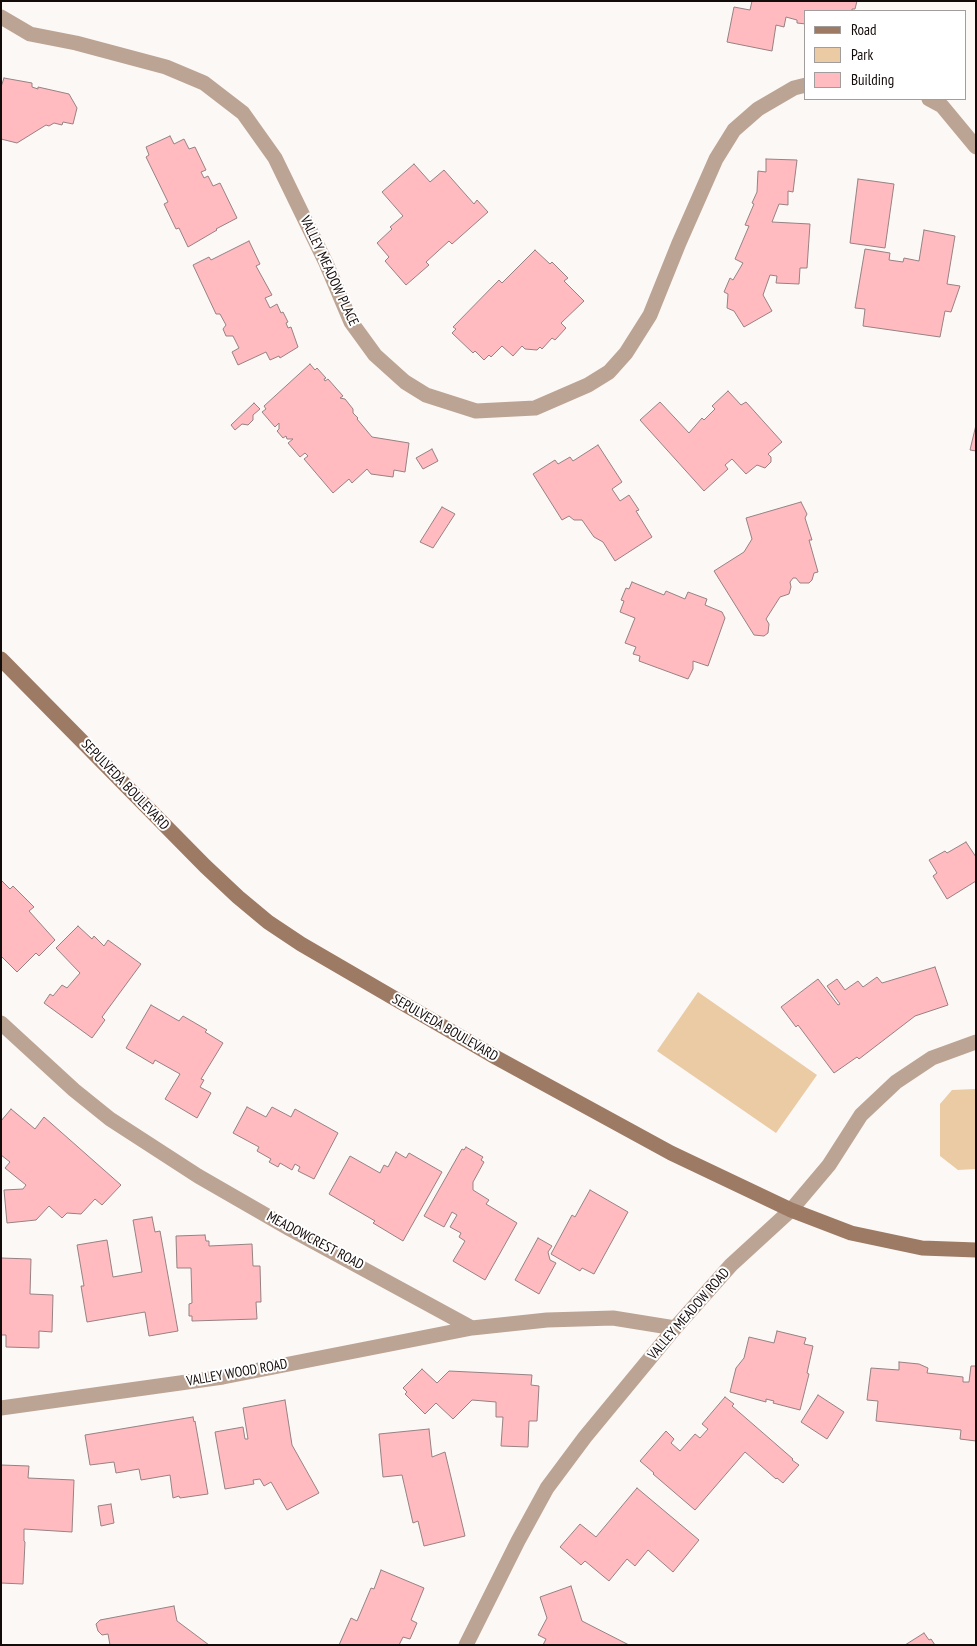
<!DOCTYPE html>
<html>
<head>
<meta charset="utf-8">
<style>
  body { margin:0 }
  #map { position:relative; width:977px; height:1646px; overflow:hidden; background:#fcf8f6; font-family:"PT Sans Narrow",sans-serif }
  canvas { display:block }
  .frame { position:absolute; inset:0; border:2px solid #130b09; pointer-events:none }
  .legend { position:absolute; left:804px; top:10px; width:162px; height:90px; box-sizing:border-box; background:#fff; border:1px solid #a19d9d; margin:0; padding:6px 9px; list-style:none; font-size:15px; color:#130b09 }
  .legend li { display:flex; align-items:center; gap:10px; height:25px }
  .legend b { width:25px; border:1px solid #a19d9d }
</style>
</head>
<body>
<div id="map">
<canvas width="977" height="1646"></canvas>
<div class="frame"></div>
<ul class="legend">
<li><b style="height:6px;background:#9d7a64"></b>Road</li>
<li><b style="height:14px;background:#eacba4"></b>Park</li>
<li><b style="height:14px;background:#ffbbbf"></b>Building</li>
</ul>
</div>
<script>
const c = document.querySelector('canvas').getContext('2d');
c.lineJoin = 'round';
function fill(path, color) {
  c.fillStyle = color;
  c.fill(path, 'evenodd');
}
function poly(rows) {
  const path = new Path2D();
  for (const r of rows) {
    path.moveTo(r[0], r[1]);
    for (let i = 2; i < r.length; i += 2) path.lineTo(r[i], r[i + 1]);
  }
  return path;
}
function strokePath(path, color, width, dash) {
  c.strokeStyle = color;
  c.lineWidth = width;
  c.lineCap = dash ? 'butt' : 'round';
  c.setLineDash(dash || []);
  c.stroke(path);
}
function write(font, color, halo, rows, align = 'center') {
  c.font = font + ' "PT Sans Narrow",sans-serif';
  c.lineWidth = 4;
  c.setLineDash([]);
  c.textBaseline = 'middle';
  c.strokeStyle = halo;
  c.fillStyle = color;
  for (const [text, x, y, turn = 0] of rows) {
    c.save();
    c.translate(x, y);
    c.rotate((+turn || 0) * Math.PI / 180);
    c.textAlign = isNaN(turn) ? turn : align;
    if (halo) c.strokeText(text, 0, 0);
    c.fillText(text, 0, 0);
    c.restore();
  }
}
fill(poly([
  [698,992,817,1075,776,1133,657,1051],
  [976,1089,976,1169,958,1170,940,1156,940,1104,952,1090]
]), '#eacba4');
const building = poly([
  [752,1,857,1,855,9,852,9,852,11,806,11,806,24,797,23,797,20,786,17,784,27,776,25,772,51,727,42,734,7,750,10,752,1],
  [4,78,32,83,32,87,38,89,38,87,69,94,77,108,73,124,63,122,62,125,54,123,49,126,46,125,17,143,1,139,1,87,4,78],
  [170,136,174,144,184,139,189,149,195,147,206,170,201,172,204,178,208,176,213,186,220,183,237,218,216,229,217,230,188,247,179,228,176,229,164,204,168,202,146,157,149,155,146,147,170,136],
  [766,159,797,160,793,192,788,191,788,205,779,204,772,222,810,224,807,268,800,268,799,284,776,283,777,276,770,275,763,295,772,311,744,327,734,311,727,308,728,294,724,292,730,278,733,280,743,263,735,259,749,226,745,225,754,204,752,203,757,192,758,171,766,172,766,159],
  [414,164,430,182,444,170,474,204,477,200,488,212,452,244,449,241,426,262,429,265,406,285,385,261,389,257,377,243,392,229,390,227,403,216,382,192,414,164],
  [858,179,894,184,885,248,850,243,858,179],
  [924,230,955,236,947,284,960,286,951,312,945,311,940,337,863,326,865,309,855,308,865,249,890,253,889,260,903,262,904,258,919,261,924,230],
  [249,241,260,264,256,266,272,295,265,298,270,308,277,304,281,313,283,312,288,322,286,323,288,328,291,327,298,347,280,358,279,356,270,360,266,352,238,365,232,352,239,348,233,336,226,336,223,329,226,325,220,314,216,314,193,265,209,257,211,260,249,241],
  [535,250,550,264,552,262,568,278,564,281,584,301,561,323,566,328,555,340,552,338,542,349,540,347,537,350,525,349,522,346,513,356,502,346,491,357,489,355,484,360,475,351,473,353,452,333,456,329,453,327,499,280,502,283,535,250],
  [310,364,315,370,317,368,326,378,324,379,325,381,328,379,343,396,340,398,345,399,353,409,353,413,358,418,357,419,372,437,409,443,405,472,394,470,393,477,371,474,367,469,352,483,349,479,333,493,304,459,308,456,305,453,300,457,288,443,293,439,287,439,286,436,283,438,277,431,279,429,279,423,275,427,262,412,266,409,264,406,310,364],
  [728,391,741,405,746,402,782,442,768,454,771,457,771,462,765,468,757,465,746,474,732,459,725,465,728,469,704,491,640,420,660,402,689,433,702,418,704,420,715,409,712,406,728,391],
  [254,403,260,409,253,415,253,420,248,425,242,424,235,430,231,425,254,403],
  [976,425,976,451,970,450,976,425],
  [598,445,622,482,612,489,620,501,629,495,639,510,636,511,652,537,615,561,603,542,594,537,582,520,574,520,569,516,562,520,533,474,555,460,558,464,570,457,573,461,598,445],
  [432,449,438,461,423,469,416,458,432,449],
  [801,502,807,514,805,518,812,540,809,540,818,572,814,573,812,580,809,583,800,583,796,578,793,578,790,582,791,587,789,594,780,597,766,619,769,624,768,633,764,636,754,635,714,571,744,552,752,539,746,518,801,502],
  [442,507,455,514,433,548,420,542,442,507],
  [632,582,664,595,666,591,685,599,688,592,707,599,705,605,722,612,725,618,708,666,693,661,693,669,688,679,639,661,640,656,633,654,636,647,625,643,635,618,620,612,624,601,621,600,626,588,629,589,632,582],
  [966,842,976,857,976,881,947,899,933,876,937,873,929,860,945,851,947,853,966,842],
  [1,880,10,889,13,886,34,907,29,911,55,940,39,956,36,953,17,972,1,956,1,880],
  [78,926,92,939,94,936,104,946,108,940,141,964,102,1017,105,1020,92,1038,44,1003,50,994,53,996,62,985,67,988,80,973,56,948,78,926],
  [935,967,948,1005,915,1016,859,1059,857,1057,834,1073,798,1025,796,1027,781,1007,818,979,838,1005,840,1004,827,986,837,979,845,990,858,981,863,987,877,977,882,983,935,967],
  [151,1005,179,1021,183,1016,207,1030,205,1032,223,1043,201,1079,204,1080,200,1087,211,1093,197,1118,165,1099,180,1074,155,1060,153,1064,126,1048,151,1005],
  [247,1107,266,1117,272,1107,291,1117,295,1109,338,1133,314,1179,298,1171,300,1167,295,1164,292,1170,280,1163,278,1167,269,1162,271,1159,257,1151,259,1147,233,1133,247,1107],
  [11,1109,35,1129,44,1117,121,1185,102,1205,95,1199,81,1214,67,1213,62,1218,49,1206,36,1220,7,1223,4,1190,23,1189,26,1185,5,1168,10,1162,1,1155,1,1121,11,1109],
  [466,1147,483,1157,481,1160,484,1162,473,1182,473,1190,489,1200,486,1204,517,1223,485,1280,453,1261,465,1241,459,1237,461,1233,450,1227,457,1215,452,1212,444,1227,424,1216,462,1149,464,1150,466,1147],
  [396,1152,406,1158,409,1153,442,1172,403,1241,373,1223,375,1221,329,1194,350,1156,380,1173,384,1165,388,1167,396,1152],
  [590,1190,628,1212,594,1274,582,1268,580,1271,551,1254,572,1215,575,1217,590,1190],
  [152,1217,155,1232,160,1231,178,1331,149,1336,145,1312,87,1322,81,1286,84,1286,77,1245,107,1240,113,1277,142,1272,133,1220,152,1217],
  [205,1235,206,1241,209,1241,209,1246,252,1244,253,1266,260,1266,261,1302,256,1302,257,1319,192,1321,192,1316,189,1316,189,1304,192,1303,191,1268,177,1268,176,1236,205,1235],
  [538,1238,552,1246,548,1252,550,1260,556,1263,539,1294,515,1280,538,1238],
  [1,1258,31,1259,30,1294,53,1295,52,1332,39,1331,39,1348,6,1347,6,1335,1,1335,1,1258],
  [777,1331,806,1338,804,1344,813,1346,807,1373,809,1374,800,1410,773,1403,774,1401,766,1399,766,1402,730,1392,736,1368,744,1358,749,1337,774,1343,777,1331],
  [899,1362,919,1364,928,1368,927,1373,963,1377,963,1382,969,1382,971,1366,976,1366,976,1441,960,1439,961,1430,876,1421,878,1401,867,1400,871,1368,899,1370,899,1362],
  [422,1369,437,1383,449,1371,532,1375,531,1385,539,1386,537,1421,529,1421,528,1447,501,1446,503,1417,496,1417,496,1402,472,1400,453,1419,436,1403,425,1414,405,1394,407,1392,403,1388,422,1369],
  [818,1395,844,1412,827,1439,801,1422,818,1395],
  [725,1397,734,1404,732,1406,793,1459,792,1460,799,1465,783,1483,777,1478,776,1479,745,1452,695,1510,653,1474,654,1473,640,1461,666,1431,674,1439,671,1443,680,1451,695,1434,700,1438,708,1429,702,1424,725,1397],
  [285,1400,292,1445,319,1493,287,1510,271,1482,264,1486,260,1479,253,1480,254,1484,225,1489,215,1432,243,1427,245,1439,248,1439,243,1408,285,1400],
  [193,1417,194,1422,195,1421,208,1494,180,1498,179,1496,173,1498,170,1475,141,1480,139,1469,116,1473,114,1462,90,1465,85,1435,193,1417],
  [429,1429,432,1457,445,1452,465,1536,424,1546,418,1521,413,1523,402,1475,383,1477,379,1434,429,1429],
  [1,1465,29,1466,28,1478,74,1480,72,1532,24,1529,24,1541,25,1542,23,1584,1,1583,1,1465],
  [637,1488,699,1540,673,1572,648,1550,635,1566,627,1559,609,1581,585,1561,581,1565,560,1547,580,1524,596,1537,637,1488],
  [111,1504,114,1523,101,1526,98,1506,111,1504],
  [381,1570,424,1588,411,1620,417,1623,410,1639,403,1637,399,1645,339,1645,351,1618,357,1621,371,1588,374,1589,381,1570],
  [571,1586,582,1621,629,1645,543,1645,546,1639,538,1635,547,1618,540,1597,571,1586],
  [174,1606,177,1621,209,1645,110,1645,108,1634,102,1635,98,1631,96,1624,100,1620,174,1606],
  [924,1633,929,1640,931,1639,935,1645,905,1645,924,1633]
]);
fill(building, '#ffbbbf');
strokePath(building, '#978182', 1);
strokePath(poly([
  [1,17,30,34,76,43,166,67,204,83,243,113,275,158,326,263,351,322,375,355,405,382,426,395,476,411,535,408,588,385,609,372,626,353,650,315,679,243,716,159,734,130,758,109,794,88,806,85],
  [929,99,942,106,976,147],
  [1,1023,74,1090,110,1119,198,1176,290,1229,472,1328,547,1320,613,1318,675,1328],
  [1,1408,223,1377,472,1328],
  [466,1645,518,1541,547,1488,585,1437,675,1328,731,1265,791,1210,829,1165,861,1115,896,1082,932,1058,976,1042]
]), '#bca494', 15);
strokePath(poly([
  [1,659,205,866,238,897,268,922,301,944,497,1058,671,1153,791,1210,851,1233,922,1248,976,1250]
]), '#9d7a64', 15);
write('14px', '#130b09', '#fff', [
  ["VALLEY MEADOW PLACE",329,271,65],
  ["SEPULVEDA BOULEVARD",125,785,46],
  ["SEPULVEDA BOULEVARD",445,1028,30],
  ["MEADOWCREST ROAD",315,1241,28],
  ["VALLEY MEADOW ROAD",689,1314,-49],
  ["VALLEY WOOD ROAD",237,1373,-10]
]);
</script>
</body>
</html>
